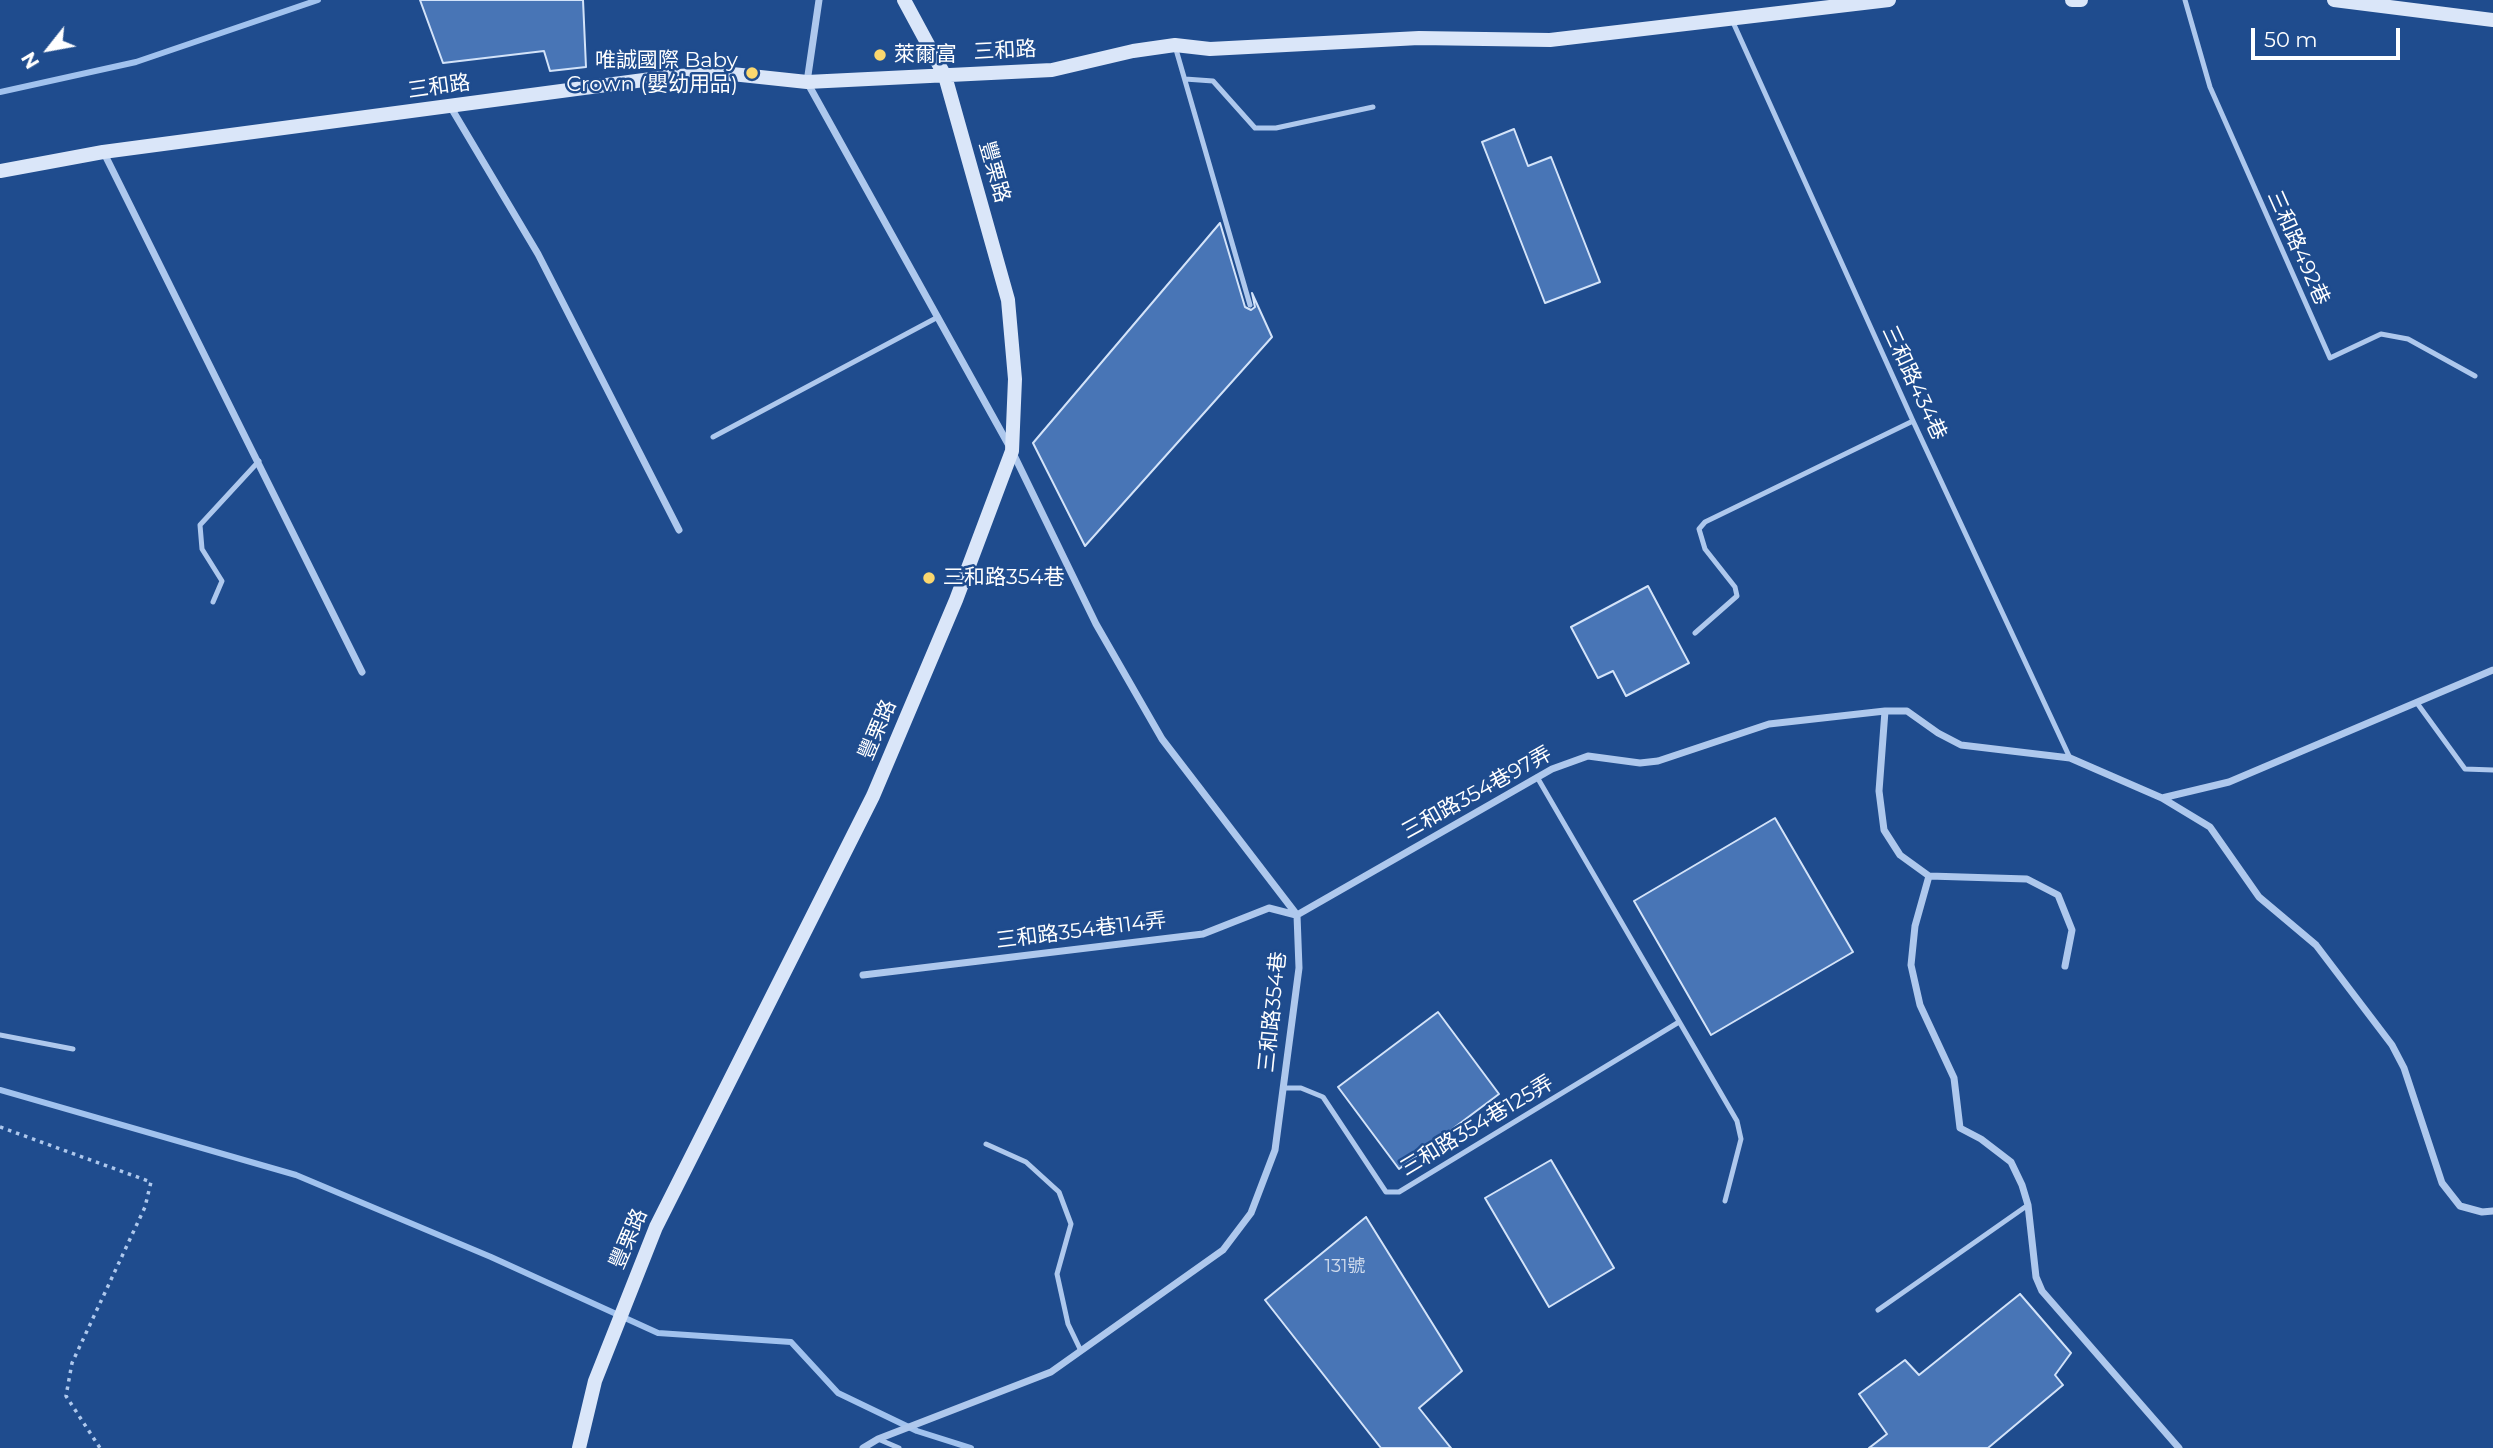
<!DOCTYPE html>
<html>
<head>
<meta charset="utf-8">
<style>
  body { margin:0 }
  #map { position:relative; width:2493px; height:1448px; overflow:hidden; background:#1f4c8e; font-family:Montserrat,sans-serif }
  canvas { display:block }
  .north { position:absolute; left:14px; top:14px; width:70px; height:70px; -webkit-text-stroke:5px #1f4c8e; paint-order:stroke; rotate:239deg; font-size:19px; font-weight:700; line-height:28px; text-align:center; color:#fff }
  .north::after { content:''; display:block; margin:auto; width:24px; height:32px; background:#fff; clip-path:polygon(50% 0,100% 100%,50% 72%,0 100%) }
  .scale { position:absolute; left:2251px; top:28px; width:149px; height:32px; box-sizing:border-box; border:4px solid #fff; border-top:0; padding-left:9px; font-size:21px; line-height:24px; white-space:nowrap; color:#fff; -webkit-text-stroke:5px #1f4c8e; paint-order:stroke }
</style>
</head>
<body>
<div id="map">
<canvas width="2493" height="1448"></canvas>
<div class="north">N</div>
<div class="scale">50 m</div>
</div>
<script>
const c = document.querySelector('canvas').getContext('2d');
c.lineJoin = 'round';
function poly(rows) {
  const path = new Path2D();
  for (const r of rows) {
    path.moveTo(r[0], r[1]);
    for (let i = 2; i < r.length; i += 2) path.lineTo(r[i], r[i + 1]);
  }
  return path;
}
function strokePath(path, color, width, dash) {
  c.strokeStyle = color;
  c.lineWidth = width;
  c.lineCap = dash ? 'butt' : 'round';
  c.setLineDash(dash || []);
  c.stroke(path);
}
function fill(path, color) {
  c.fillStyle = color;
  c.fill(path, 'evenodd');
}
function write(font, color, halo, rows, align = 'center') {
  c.font = font + ' Montserrat,"Noto Sans TC",sans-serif';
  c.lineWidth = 5;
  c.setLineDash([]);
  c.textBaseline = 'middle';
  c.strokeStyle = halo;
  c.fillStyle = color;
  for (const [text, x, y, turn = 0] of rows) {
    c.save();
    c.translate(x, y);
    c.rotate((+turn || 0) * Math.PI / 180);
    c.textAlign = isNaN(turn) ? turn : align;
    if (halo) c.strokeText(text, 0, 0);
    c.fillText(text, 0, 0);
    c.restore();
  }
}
strokePath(poly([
  [0,92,136,62,318,0],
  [0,1090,296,1175,491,1257,658,1333,791,1342,838,1393,917,1431,971,1448]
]), '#a1c2ee', 6);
const building = poly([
  [420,0,583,0,586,67,550,71,544,51,443,63,420,0],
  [1514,129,1528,166,1551,157,1600,282,1545,303,1482,142,1514,129],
  [1220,223,1245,307,1251,310,1255,307,1252,293,1272,337,1085,546,1033,443,1220,223],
  [1648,586,1689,663,1626,696,1613,671,1598,678,1571,627,1648,586],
  [1775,818,1853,952,1711,1035,1634,901,1775,818],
  [1438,1012,1499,1094,1399,1169,1338,1087,1438,1012],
  [1551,1160,1614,1268,1549,1307,1485,1198,1551,1160],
  [1366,1217,1462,1371,1419,1408,1451,1448,1381,1448,1265,1300,1366,1217],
  [2020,1294,2071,1353,2055,1375,2063,1385,1988,1448,1869,1448,1887,1434,1859,1394,1905,1360,1919,1375,2020,1294]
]);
fill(building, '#4875b6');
strokePath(building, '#d3e3f9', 2);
strokePath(poly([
  [0,1127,151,1182,145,1207,72,1363,66,1396,100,1448]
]), '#aec8ed', 3.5, [3.5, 5]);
strokePath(poly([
  [2185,0,2210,87,2330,358,2381,334,2408,339,2475,376],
  [1732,20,1913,421,2070,758],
  [1175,46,1250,305],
  [1185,79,1213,81,1255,128,1276,128,1373,107],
  [713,437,938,317],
  [213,602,222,581,202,549,200,525,259,461],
  [1695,633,1737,596,1735,587,1705,549,1699,529,1705,522,1913,421],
  [2417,703,2465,769,2493,770],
  [1537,777,1737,1121,1741,1139,1725,1201],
  [0,1035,73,1049],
  [1283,1088,1301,1088,1323,1097,1386,1192,1399,1192,1679,1022],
  [986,1144,1026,1162,1059,1192,1071,1224,1057,1274,1068,1324,1081,1351],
  [1878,1310,2028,1205],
  [878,1439,899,1448]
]), '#aec8ed', 5);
strokePath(poly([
  [819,0,807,82,1012,451,1096,624,1162,739,1297,915,1299,968,1275,1150,1251,1213,1223,1250,1051,1372,878,1439,863,1448],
  [450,106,538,254,679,530],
  [104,153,362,672],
  [1885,711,1879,791,1884,830,1900,855,1929,876,2027,879,2058,895,2072,930,2065,966],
  [2162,798,2229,782,2493,670],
  [1929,876,1915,926,1911,965,1920,1005,1954,1078,1960,1128,1981,1139,2011,1162,2022,1185,2028,1205,2036,1277,2042,1291,2179,1448],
  [1297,915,1552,769,1588,756,1640,763,1658,761,1769,724,1885,711,1907,711,1938,733,1961,745,2070,758,2162,798,2210,827,2259,897,2316,945,2392,1045,2404,1068,2442,1183,2460,1206,2482,1212,2493,1211],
  [863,975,1203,934,1269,908,1296,915]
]), '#aec8ed', 7);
strokePath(poly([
  [2072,0,2081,0],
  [2334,0,2493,20],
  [0,171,103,152,674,76,732,74,807,82,1052,70,1133,51,1175,45,1210,49,1419,38,1550,40,1889,0],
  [579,1448,595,1381,656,1227,873,796,956,600,1012,451,1015,379,1008,300,945,76,904,0]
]), '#dae6f9', 14);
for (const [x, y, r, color] of [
  [880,55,7,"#fbd76e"],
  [752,73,7,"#fbd76e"],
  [929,578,7,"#fbd76e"]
]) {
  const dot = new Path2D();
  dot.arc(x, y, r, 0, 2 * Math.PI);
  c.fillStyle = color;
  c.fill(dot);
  strokePath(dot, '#1f4c8e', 2.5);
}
write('18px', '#d1dced', null, [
  ["131號",1345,1267]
]);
write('21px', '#fff', '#1f4c8e', [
  ["三和路",1005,51,-3],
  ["三和路",439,87,-8],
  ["豐栗路",994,172,74],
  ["三和路492巷",2298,248,66],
  ["三和路434巷",1914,383,65],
  ["豐栗路",878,730,-67],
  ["三和路354巷97弄",1477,793,-29],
  ["三和路354巷114弄",1081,931,-7],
  ["三和路354巷",1273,1012,-84],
  ["三和路354巷125弄",1477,1126,-31],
  ["豐栗路",629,1239,-67]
]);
write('21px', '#fff', '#1f4c8e', [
  ["萊爾富",894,55],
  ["唯誠國際 Baby",738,61,"right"],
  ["Crown (嬰幼用品)",738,85,"right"],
  ["三和路354巷",943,578]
], 'left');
</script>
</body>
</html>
